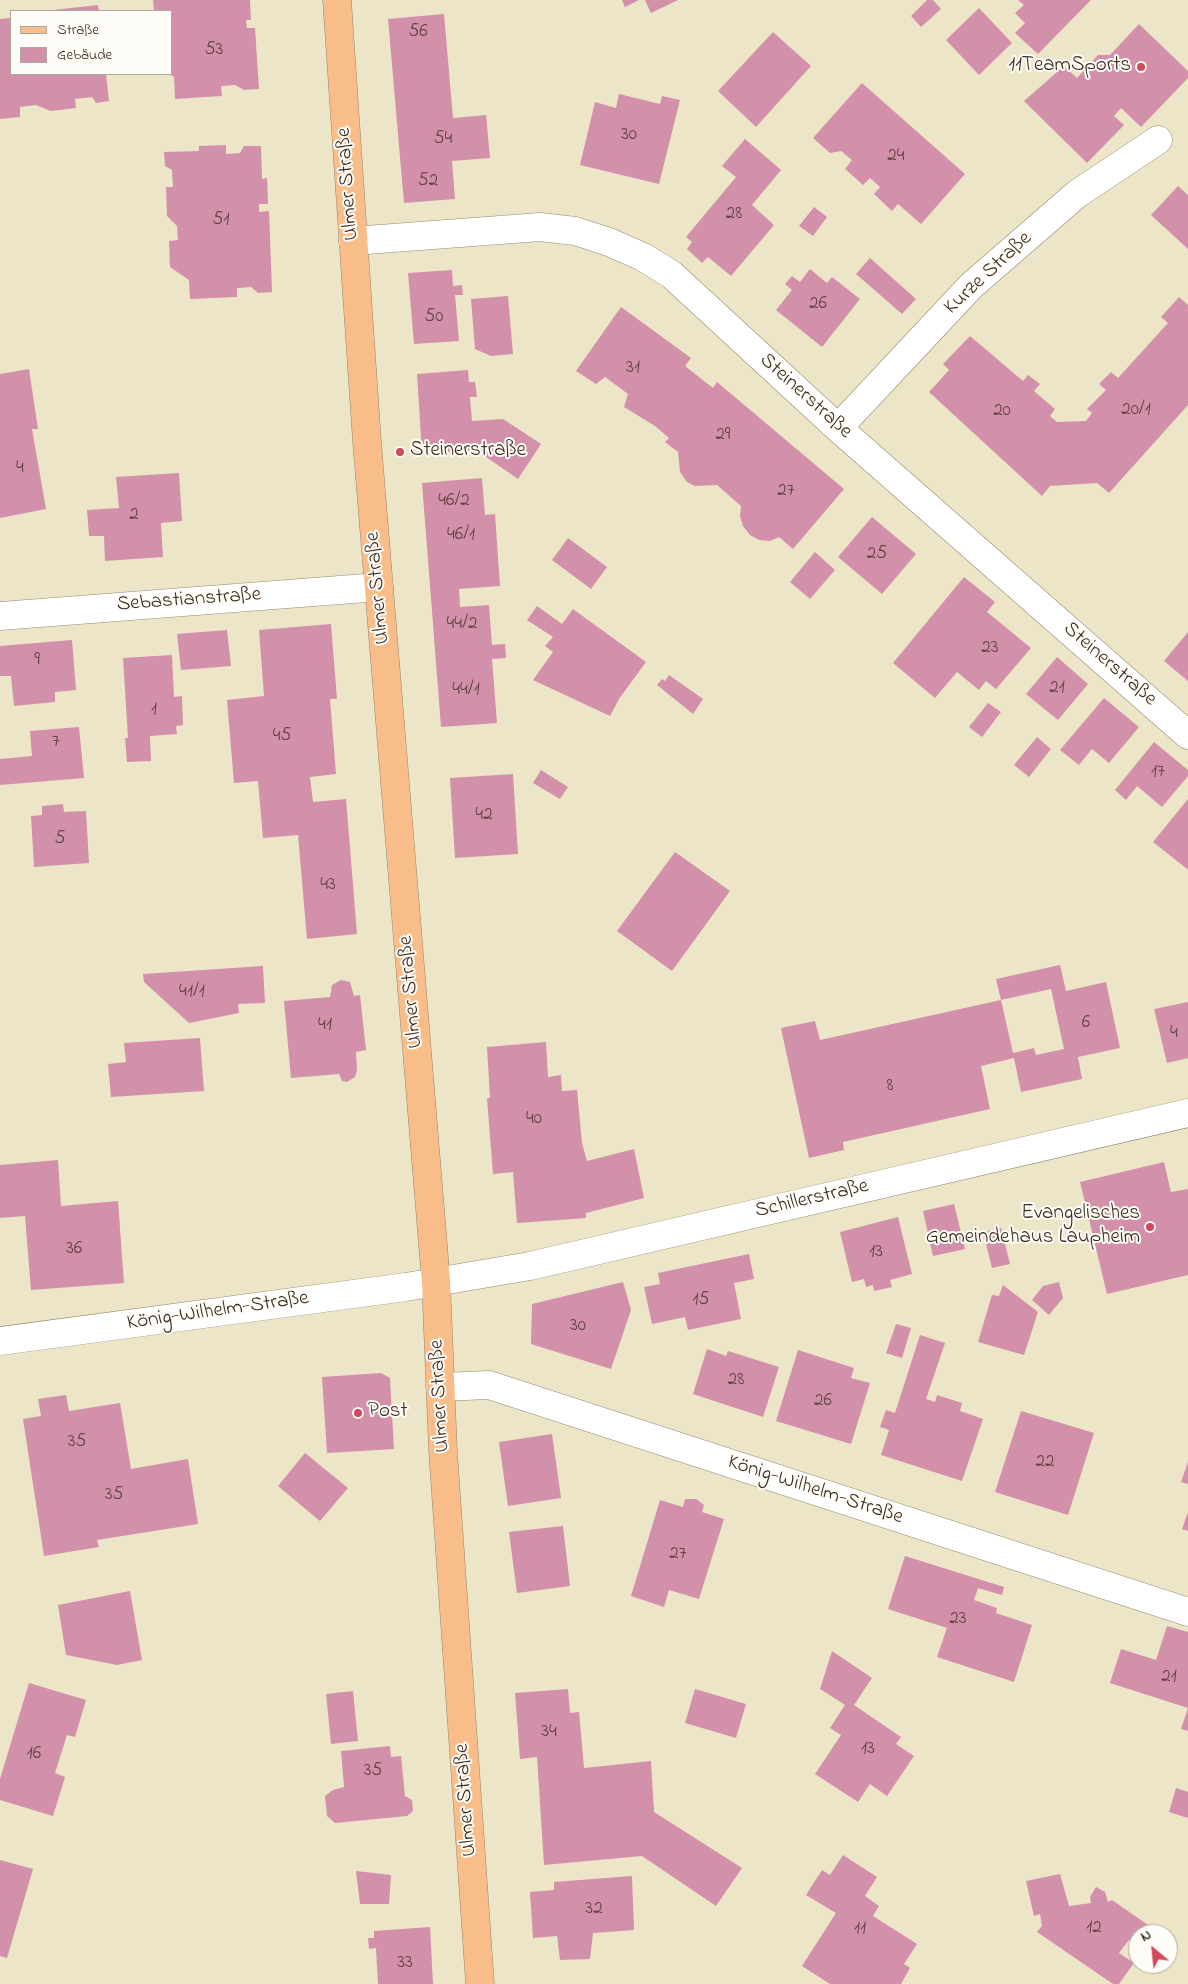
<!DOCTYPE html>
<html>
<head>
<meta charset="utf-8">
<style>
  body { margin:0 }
  #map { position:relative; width:1188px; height:1984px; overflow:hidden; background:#ede5c7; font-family:"Indie Flower",sans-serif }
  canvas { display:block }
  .legend { position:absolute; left:10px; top:10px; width:162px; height:65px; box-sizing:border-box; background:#fdfcf7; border:1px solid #afa8a0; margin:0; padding:6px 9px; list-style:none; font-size:15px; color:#3b2a1e }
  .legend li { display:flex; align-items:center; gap:10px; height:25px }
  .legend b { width:25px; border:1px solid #afa8a0 }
  .north { position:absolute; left:1128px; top:1924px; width:50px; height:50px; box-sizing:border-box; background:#fdfcf7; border:1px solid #afa8a0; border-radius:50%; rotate:332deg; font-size:14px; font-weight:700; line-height:20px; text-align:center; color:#3b2a1e }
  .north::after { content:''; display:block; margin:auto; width:18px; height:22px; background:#d1495b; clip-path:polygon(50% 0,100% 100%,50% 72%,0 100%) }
</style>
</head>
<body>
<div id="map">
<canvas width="1188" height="1984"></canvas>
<ul class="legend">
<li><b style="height:6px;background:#f8bd89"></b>Straße</li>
<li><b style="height:14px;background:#d290ab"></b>Gebäude</li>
</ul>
<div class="north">N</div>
</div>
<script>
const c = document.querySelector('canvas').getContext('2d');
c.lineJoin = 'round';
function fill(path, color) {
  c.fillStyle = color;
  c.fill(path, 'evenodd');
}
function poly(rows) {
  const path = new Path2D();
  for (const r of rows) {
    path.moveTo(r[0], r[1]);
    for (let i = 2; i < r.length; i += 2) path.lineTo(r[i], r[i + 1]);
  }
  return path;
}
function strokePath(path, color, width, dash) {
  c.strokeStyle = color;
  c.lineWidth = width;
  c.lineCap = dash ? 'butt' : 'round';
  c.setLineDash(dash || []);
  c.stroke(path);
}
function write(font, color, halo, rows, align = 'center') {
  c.font = font + ' "Indie Flower",sans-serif';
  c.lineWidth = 4;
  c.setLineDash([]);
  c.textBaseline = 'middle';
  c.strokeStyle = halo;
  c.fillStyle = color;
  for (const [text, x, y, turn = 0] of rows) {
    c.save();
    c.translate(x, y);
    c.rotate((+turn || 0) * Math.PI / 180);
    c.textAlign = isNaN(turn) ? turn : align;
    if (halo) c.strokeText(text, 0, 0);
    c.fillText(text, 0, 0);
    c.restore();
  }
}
fill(poly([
  [153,0,250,0,251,20,246,20,247,28,255,28,259,89,244,90,235,85,221,86,222,96,175,99,174,77,171,75,171,11,154,11],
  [622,0,639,0,625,7],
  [645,0,678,0,651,13],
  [927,0,933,0,941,9,921,27,911,16],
  [1018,0,1091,0,1038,54,1015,33,1025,23,1015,13,1024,5],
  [98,5,99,11,53,11,53,10],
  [979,8,1012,43,979,75,946,40],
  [444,14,453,118,486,115,490,158,452,161,455,199,404,203,388,19],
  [11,18,11,74,106,74,109,101,96,103,92,97,75,99,76,108,51,111,36,105,20,107,20,117,0,119,0,19],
  [1139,24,1188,71,1188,78,1141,127,1121,108,1114,116,1124,125,1087,163,1024,101,1064,66,1077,78,1098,55,1110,55],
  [773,32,811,66,756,127,718,91],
  [862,83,965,174,921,224,898,204,892,211,874,194,880,187,870,178,863,185,845,169,852,160,841,151,830,153,813,138],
  [619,94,660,104,662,96,680,100,659,184,580,165,595,102,616,108],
  [745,139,781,170,752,205,774,225,731,276,708,257,702,263,687,249,692,242,686,237,736,177,722,166],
  [226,145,226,154,240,153,244,146,261,146,262,179,267,178,268,204,259,204,259,212,269,211,272,292,258,293,251,287,237,288,237,297,190,299,189,280,170,267,169,241,178,240,177,226,167,216,166,187,173,187,172,170,165,166,164,152,199,151,199,146],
  [1178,186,1188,195,1188,249,1151,215],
  [814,207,827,217,813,236,799,226],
  [870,258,916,299,902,314,856,274],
  [810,269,827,283,832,277,860,299,822,347,776,310,792,290,785,284,792,276,800,282],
  [452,270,453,286,462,285,463,295,455,295,459,341,414,344,408,273],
  [508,296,513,354,491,356,475,349,471,299],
  [1179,297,1188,305,1188,405,1109,493,1097,483,1050,486,1042,496,929,392,949,370,943,364,970,336,1023,381,1028,375,1040,384,1034,391,1055,409,1050,416,1057,422,1086,421,1092,413,1087,409,1106,390,1099,384,1111,372,1118,378,1168,323,1161,317],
  [621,307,691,358,685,366,713,388,717,382,844,489,793,549,779,537,770,541,759,540,750,535,743,526,740,516,741,506,717,485,695,486,687,482,680,472,678,452,665,442,669,438,655,426,624,407,628,394,605,377,596,384,576,371],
  [29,369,38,429,32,429,46,509,0,518,0,374],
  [468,370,469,382,475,382,477,397,470,397,472,421,503,419,541,444,518,479,476,450,422,453,417,374],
  [179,473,182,521,161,523,163,557,105,561,104,536,89,536,87,510,119,508,116,477],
  [482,478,485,515,495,514,500,586,459,589,460,607,489,605,492,645,505,644,506,658,492,659,497,723,441,727,422,483],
  [872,517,916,554,882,594,838,557],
  [568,538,607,567,591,589,552,560],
  [815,552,835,570,810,599,790,582],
  [964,577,995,602,987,612,1031,648,996,689,986,681,979,690,957,672,935,698,893,663],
  [537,606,562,624,573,609,646,662,619,699,610,716,533,680,553,652,545,646,553,637,527,620],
  [331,624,337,699,330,699,336,774,310,777,313,802,346,799,357,934,307,939,298,835,263,838,258,781,234,783,227,700,264,696,259,630],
  [227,630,231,666,181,670,177,634],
  [1188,632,1188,681,1164,661],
  [72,640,76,690,55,692,55,702,14,706,11,676,0,676,0,646],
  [172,655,174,697,182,696,183,725,176,726,177,734,150,736,151,761,127,762,125,738,128,738,123,658],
  [1057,657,1088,684,1058,720,1026,694],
  [669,675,703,699,693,714,657,685,662,679,665,681],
  [1104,698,1139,727,1109,763,1092,749,1079,765,1060,750],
  [988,703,1001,712,982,737,969,727],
  [79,727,84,778,0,785,0,759,32,756,30,731],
  [1037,737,1051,749,1029,777,1014,765],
  [1154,742,1188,770,1188,776,1162,807,1137,786,1126,800,1115,790],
  [541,770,568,787,560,799,533,783],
  [513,774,518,854,455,858,450,778],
  [1188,799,1188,868,1187,869,1153,842],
  [63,804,64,812,86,811,89,863,34,867,31,816,42,815,42,806],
  [675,852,730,891,672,971,617,931],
  [1060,965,1066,991,1106,982,1120,1048,1078,1057,1082,1079,1021,1092,1014,1058,981,1066,990,1109,843,1142,844,1150,809,1158,781,1028,815,1021,820,1040,1001,1000,1013,1053,1034,1048,1036,1055,1064,1049,1051,989,1001,1000,996,979],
  [263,966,265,1003,238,1004,239,1013,189,1023,144,982,143,974],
  [341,980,350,982,354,996,360,995,366,1050,356,1052,357,1070,355,1077,347,1082,342,1081,339,1074,291,1078,284,1001,330,997,332,985],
  [1188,1002,1188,1058,1167,1063,1154,1009],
  [200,1038,204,1091,111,1097,108,1064,126,1062,124,1043],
  [546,1042,548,1077,561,1075,562,1091,577,1090,582,1143,587,1161,634,1149,644,1198,586,1213,586,1218,517,1223,513,1172,493,1174,487,1098,490,1098,487,1047],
  [58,1160,61,1206,118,1201,124,1283,31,1290,25,1216,0,1218,0,1165],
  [1164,1162,1171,1192,1188,1189,1188,1275,1107,1294,1080,1182],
  [954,1204,965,1249,933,1256,923,1211],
  [898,1217,912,1274,890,1280,892,1287,874,1291,873,1285,866,1287,864,1279,852,1282,840,1232],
  [1001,1228,1010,1264,992,1268,983,1232],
  [749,1254,754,1279,734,1283,741,1319,688,1330,685,1317,652,1324,644,1287,660,1284,658,1273],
  [623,1282,631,1310,611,1369,531,1344,532,1304],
  [1059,1282,1063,1298,1049,1315,1032,1300,1043,1286],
  [1003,1285,1038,1312,1024,1355,978,1342,992,1295,999,1296],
  [896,1324,911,1328,902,1358,886,1353],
  [920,1335,945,1343,926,1399,935,1402,937,1395,962,1403,960,1411,983,1419,962,1481,881,1455,889,1430,880,1427,886,1410,895,1413],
  [707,1349,726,1356,728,1351,779,1367,763,1417,693,1394],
  [798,1350,854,1368,851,1378,870,1383,851,1444,776,1421],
  [381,1373,390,1378,394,1449,327,1453,322,1377],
  [66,1395,69,1411,120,1403,131,1469,188,1459,198,1524,97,1540,99,1547,44,1556,23,1419,41,1416,38,1399],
  [1021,1411,1094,1433,1068,1515,995,1492],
  [552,1434,561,1498,508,1506,499,1442],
  [305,1453,348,1488,320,1521,278,1486],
  [1188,1462,1188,1484,1181,1482],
  [685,1499,696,1499,704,1505,702,1512,724,1519,699,1599,669,1590,664,1607,631,1596,660,1500,683,1507],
  [1188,1512,1188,1531,1182,1529],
  [563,1526,570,1586,517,1593,509,1532],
  [905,1556,1004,1587,1002,1595,978,1588,974,1600,997,1608,996,1613,1032,1625,1014,1682,937,1657,947,1628,888,1609],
  [130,1591,142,1660,117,1665,66,1655,58,1605],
  [1167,1626,1188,1632,1188,1708,1110,1683,1121,1649,1156,1660],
  [832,1651,872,1678,854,1705,901,1737,896,1744,914,1756,887,1796,870,1784,858,1802,815,1774,841,1735,830,1728,845,1705,820,1689],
  [29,1683,86,1700,75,1737,67,1735,55,1773,65,1777,53,1816,0,1800,0,1779],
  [568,1689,570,1713,579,1712,584,1768,651,1761,654,1812,742,1868,716,1906,642,1856,544,1865,537,1757,520,1759,515,1693],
  [695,1689,746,1704,736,1738,685,1723],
  [353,1691,358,1741,331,1744,326,1694],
  [1188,1708,1188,1731,1181,1729],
  [390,1746,391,1757,401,1756,405,1796,412,1800,413,1811,407,1816,335,1823,327,1816,325,1796,333,1790,344,1787,341,1751],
  [1176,1788,1188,1792,1188,1818,1169,1812],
  [843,1855,877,1877,865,1896,879,1906,873,1916,917,1944,904,1964,910,1968,901,1984,830,1984,802,1966,836,1913,806,1895,822,1870,830,1875],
  [0,1860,33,1869,7,1958,0,1956],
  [356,1871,391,1875,389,1904,360,1904],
  [1060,1874,1069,1906,1091,1903,1090,1897,1096,1887,1105,1892,1108,1902,1112,1900,1151,1927,1147,1934,1138,1934,1138,1944,1129,1940,1119,1953,1134,1963,1119,1984,1113,1984,1037,1932,1042,1926,1040,1914,1034,1916,1026,1881],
  [632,1876,634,1930,593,1933,590,1959,560,1960,557,1936,533,1938,530,1892,554,1890,554,1882],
  [430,1927,433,1984,378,1984,376,1948,369,1949,368,1938,374,1938,374,1931]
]), '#d290ab');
const minor = poly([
  [353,241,540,227,575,231,609,242,643,257,672,275,838,428,1188,735],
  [838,428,971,286,1077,194,1158,140],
  [0,616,379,587],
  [0,1341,406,1287,530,1266,1188,1113],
  [440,1387,489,1385,1188,1612]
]);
const major = poly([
  [337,0,367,442,436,1282,443,1451,480,1984]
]);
strokePath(minor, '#948872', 29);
strokePath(major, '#948872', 29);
strokePath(minor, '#fff', 28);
strokePath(major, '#f8bd89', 28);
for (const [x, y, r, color] of [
  [1141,67,5,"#d1495b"],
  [400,452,5,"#d1495b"],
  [1150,1227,5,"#d1495b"],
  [358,1413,5,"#d1495b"]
]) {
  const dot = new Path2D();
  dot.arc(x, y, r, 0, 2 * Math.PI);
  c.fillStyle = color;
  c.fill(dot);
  strokePath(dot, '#fdfcf7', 2);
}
write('19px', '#614441', null, [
  ["56",418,33],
  ["53",214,51],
  ["30",629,136],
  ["54",443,140],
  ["24",896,157],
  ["52",428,182],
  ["28",734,215],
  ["51",221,221],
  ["26",818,305],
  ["50",434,318],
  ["31",633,369],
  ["20/1",1136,411],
  ["20",1002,412],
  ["29",723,436],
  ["4",20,469],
  ["27",786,492],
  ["46/2",454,502],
  ["2",134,516],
  ["46/1",461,536],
  ["25",877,555],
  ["44/2",462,625],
  ["23",990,649],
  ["9",37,661],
  ["21",1057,689],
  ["44/1",466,691],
  ["1",154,711],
  ["45",282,737],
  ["7",56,743],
  ["17",1158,773],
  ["42",484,816],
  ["5",60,840],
  ["43",328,886],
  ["41/1",192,993],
  ["6",1086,1024],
  ["41",325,1026],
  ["4",1174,1034],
  ["8",890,1087],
  ["40",534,1120],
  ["36",74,1250],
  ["13",876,1253],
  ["15",701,1301],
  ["30",578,1327],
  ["28",736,1381],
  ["26",823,1402],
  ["35",77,1443],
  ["22",1045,1463],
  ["35",114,1496],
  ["27",678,1555],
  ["23",958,1620],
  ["21",1169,1678],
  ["34",549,1733],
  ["13",868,1750],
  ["16",34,1755],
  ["35",373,1772],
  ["32",594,1910],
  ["12",1094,1929],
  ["11",860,1930],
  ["33",405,1964]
]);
write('21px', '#3b2a1e', '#fdfcf7', [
  ["11TeamSports",1131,67],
  ["Steinerstraße",410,452,"left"],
  ["Evangelisches",1140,1215],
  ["Gemeindehaus Laupheim",1140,1239],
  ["Post",368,1413,"left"]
], 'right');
write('21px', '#3b2a1e', '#fdfcf7', [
  ["Ulmer Straße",349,184,-94],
  ["Kurze Straße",989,274,-43],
  ["Steinerstraße",805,397,42],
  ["Ulmer Straße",379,588,-95],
  ["Sebastianstraße",189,601,-4],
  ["Steinerstraße",1109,665,41],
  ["Ulmer Straße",412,992,-95],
  ["Schillerstraße",812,1200,-13],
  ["König-Wilhelm-Straße",218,1312,-8],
  ["Ulmer Straße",441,1396,-93],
  ["König-Wilhelm-Straße",815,1491,18],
  ["Ulmer Straße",467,1800,-94]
]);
</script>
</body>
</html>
